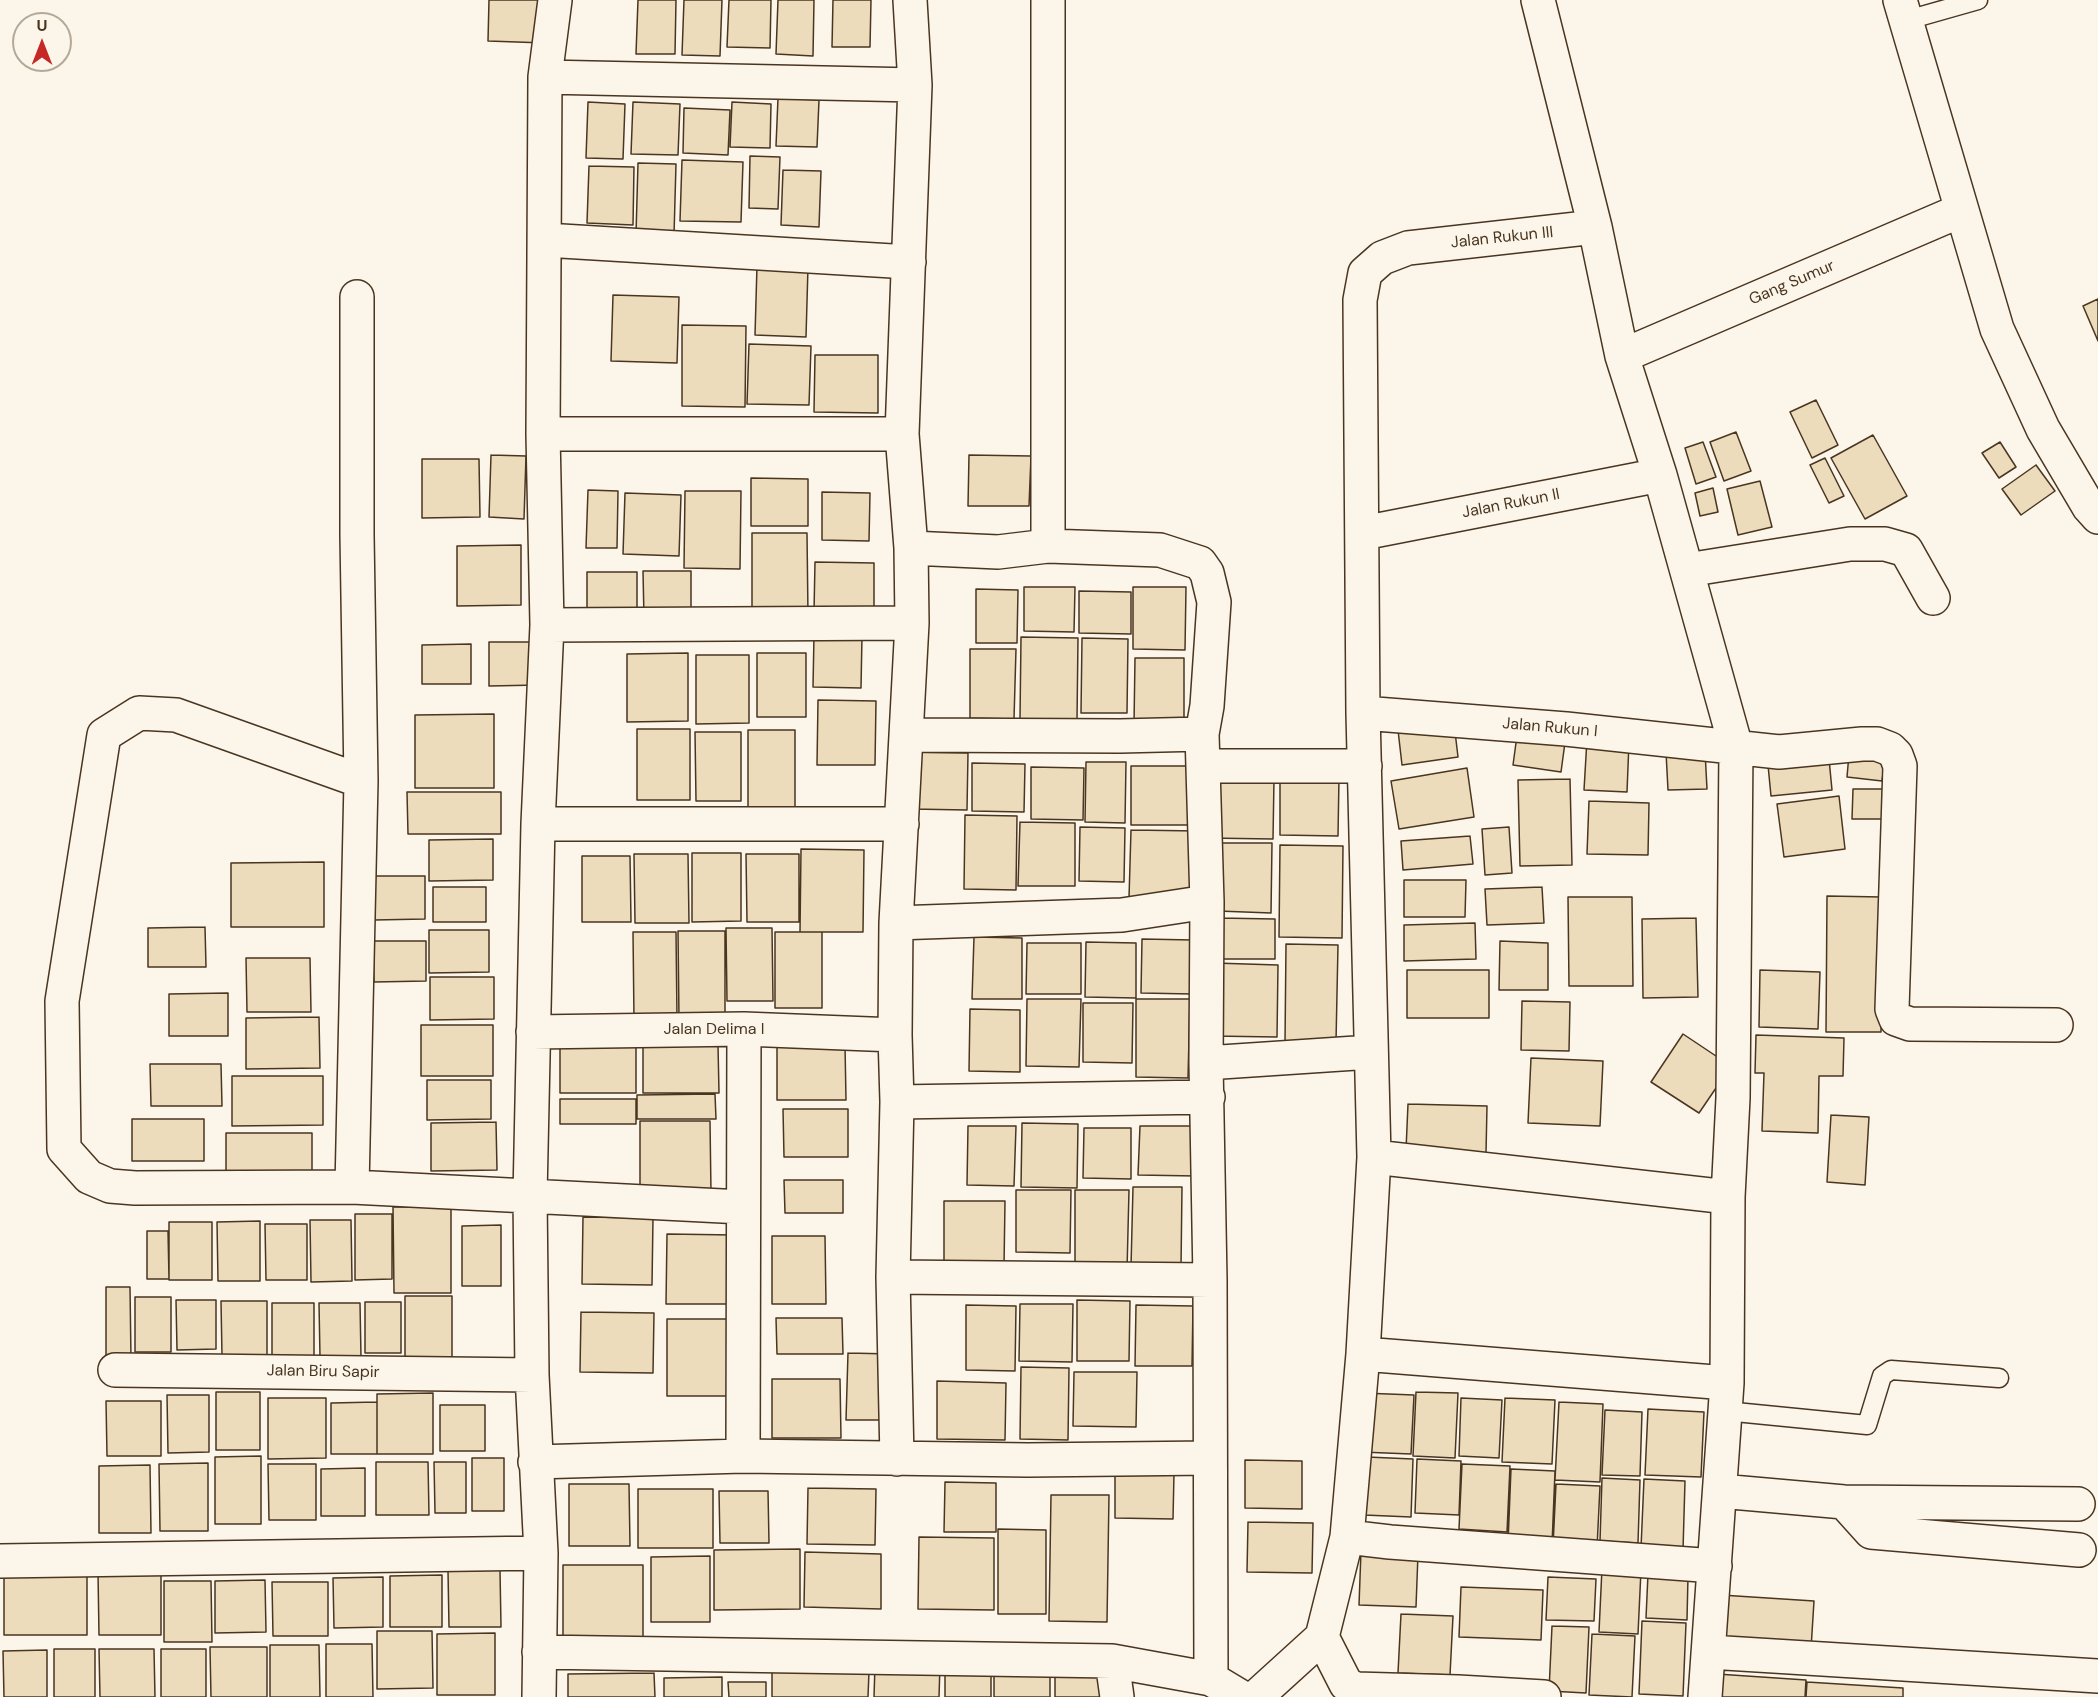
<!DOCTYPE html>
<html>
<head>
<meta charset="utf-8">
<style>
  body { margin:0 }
  #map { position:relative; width:2098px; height:1697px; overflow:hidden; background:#fbf6e9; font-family:"DM Sans",sans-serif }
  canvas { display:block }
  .north { position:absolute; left:12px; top:12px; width:60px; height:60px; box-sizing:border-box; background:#fbf6e9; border:2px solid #b4a999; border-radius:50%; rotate:0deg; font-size:16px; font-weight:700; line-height:24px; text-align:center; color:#4a3520 }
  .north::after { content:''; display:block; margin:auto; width:21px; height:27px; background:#c62828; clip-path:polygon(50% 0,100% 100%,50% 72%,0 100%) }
</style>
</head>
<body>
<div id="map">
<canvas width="2098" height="1697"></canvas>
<div class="north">U</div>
</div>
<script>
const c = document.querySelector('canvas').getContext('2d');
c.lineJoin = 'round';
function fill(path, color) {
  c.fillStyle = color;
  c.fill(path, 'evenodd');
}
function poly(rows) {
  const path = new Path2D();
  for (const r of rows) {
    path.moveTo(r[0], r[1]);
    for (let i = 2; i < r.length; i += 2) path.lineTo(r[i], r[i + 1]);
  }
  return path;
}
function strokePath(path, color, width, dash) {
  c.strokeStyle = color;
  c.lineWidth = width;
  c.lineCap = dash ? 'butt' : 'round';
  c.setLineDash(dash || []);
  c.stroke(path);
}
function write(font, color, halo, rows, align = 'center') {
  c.font = font + ' "DM Sans",sans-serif';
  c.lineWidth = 4.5;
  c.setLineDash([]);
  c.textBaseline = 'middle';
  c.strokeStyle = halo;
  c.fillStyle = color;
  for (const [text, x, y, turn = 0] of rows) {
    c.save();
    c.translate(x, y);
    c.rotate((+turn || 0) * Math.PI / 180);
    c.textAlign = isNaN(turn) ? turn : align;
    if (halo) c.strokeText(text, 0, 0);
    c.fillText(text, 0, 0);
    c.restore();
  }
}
const building = poly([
  [489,0,546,0,545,43,488,41,489,0],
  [638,0,676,0,675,54,636,54,638,0],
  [684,0,722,0,720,56,682,55,684,0],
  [729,0,771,0,770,48,727,47,729,0],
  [778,0,814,0,813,56,776,54,778,0],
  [833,0,871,0,870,47,832,47,833,0],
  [778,98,819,100,817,147,776,146,778,98],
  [588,102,625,104,623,159,586,158,588,102],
  [633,102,680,104,678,155,631,154,633,102],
  [732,102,771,104,770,148,730,147,732,102],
  [684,108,730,110,728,155,683,153,684,108],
  [750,156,780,157,778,209,749,208,750,156],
  [682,160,743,162,741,222,680,221,682,160],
  [638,163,676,164,674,235,636,234,638,163],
  [589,166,634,167,633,225,587,223,589,166],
  [783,170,821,171,819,227,781,225,783,170],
  [757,266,808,267,806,337,755,335,757,266],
  [613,295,679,297,677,363,611,361,613,295],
  [2098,299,2098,341,2083,306,2098,299],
  [682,325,746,326,745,407,682,406,682,325],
  [749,344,811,346,809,405,747,404,749,344],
  [815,355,878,355,878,413,814,412,815,355],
  [1816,400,1838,445,1812,458,1790,412,1816,400],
  [1736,432,1751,471,1724,481,1710,442,1736,432],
  [1873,435,1907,496,1865,519,1831,458,1873,435],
  [1703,442,1716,477,1696,484,1685,448,1703,442],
  [2000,442,2016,467,1999,478,1982,453,2000,442],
  [491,455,526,456,524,519,489,517,491,455],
  [969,455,1031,456,1029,506,968,506,969,455],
  [1825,458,1844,496,1829,503,1810,465,1825,458],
  [422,459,479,459,480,517,422,518,422,459],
  [2036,465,2055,491,2021,515,2002,489,2036,465],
  [751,478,808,479,808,526,751,526,751,478],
  [1760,481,1772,527,1738,535,1727,489,1760,481],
  [1713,488,1718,512,1700,516,1695,493,1713,488],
  [588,490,618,491,617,548,586,548,588,490],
  [685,491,741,491,740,569,684,568,685,491],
  [822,492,870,493,869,541,822,540,822,492],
  [625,493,681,495,679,556,623,554,625,493],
  [752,533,807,533,808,615,752,615,752,533],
  [521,545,521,605,457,606,457,546,521,545],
  [815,562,874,563,874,614,814,612,815,562],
  [643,571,691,571,691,619,644,619,643,571],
  [587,572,637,572,637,616,587,616,587,572],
  [1024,587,1075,587,1074,632,1024,631,1024,587],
  [1133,587,1186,587,1185,650,1133,649,1133,587],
  [976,589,1018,590,1017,643,976,643,976,589],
  [1079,591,1131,592,1131,634,1079,633,1079,591],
  [814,635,862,636,861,688,813,687,814,635],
  [1021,637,1078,638,1077,720,1020,719,1021,637],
  [1082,638,1128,639,1127,713,1081,713,1082,638],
  [489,642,539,642,539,685,489,686,489,642],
  [471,644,471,684,422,684,422,645,471,644],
  [970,649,1016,649,1014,719,970,718,970,649],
  [688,653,688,721,627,722,627,654,688,653],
  [757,653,806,653,806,717,757,717,757,653],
  [696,655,749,655,749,723,696,724,696,655],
  [1135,658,1184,658,1184,724,1134,724,1135,658],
  [818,700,876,701,875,765,817,765,818,700],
  [494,714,494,788,415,788,415,715,494,714],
  [1454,723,1458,757,1402,765,1398,730,1454,723],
  [1518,728,1566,735,1561,772,1513,765,1518,728],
  [637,729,690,729,690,800,637,800,637,729],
  [748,730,795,730,795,807,748,807,748,730],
  [695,732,741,732,741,801,696,801,695,732],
  [1587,739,1629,742,1627,792,1584,790,1587,739],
  [1705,751,1707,789,1668,790,1666,752,1705,751],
  [912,752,968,753,967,810,911,809,912,752],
  [1849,754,1885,759,1882,781,1847,777,1849,754],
  [1829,759,1832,790,1771,796,1768,765,1829,759],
  [1086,762,1126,762,1125,823,1085,822,1086,762],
  [972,763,1025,764,1024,812,972,811,972,763],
  [1131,766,1199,766,1199,825,1131,825,1131,766],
  [1031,767,1084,768,1083,820,1031,819,1031,767],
  [1467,768,1474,817,1399,829,1391,781,1467,768],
  [1280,776,1339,777,1338,836,1280,835,1280,776],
  [1208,777,1274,779,1273,839,1207,838,1208,777],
  [1570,779,1572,865,1520,866,1518,780,1570,779],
  [1853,789,1885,789,1884,819,1852,819,1853,789],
  [407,792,501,792,501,834,408,834,407,792],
  [1839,796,1845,849,1784,857,1777,804,1839,796],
  [1589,801,1649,803,1648,855,1587,854,1589,801],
  [965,815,1017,816,1016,890,964,889,965,815],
  [1020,822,1075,823,1075,886,1018,886,1020,822],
  [1080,827,1125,828,1124,882,1079,881,1080,827],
  [1509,827,1512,873,1485,875,1482,829,1509,827],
  [1131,830,1198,831,1197,898,1129,898,1131,830],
  [1470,836,1473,864,1403,870,1401,841,1470,836],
  [493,839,493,880,429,881,429,840,493,839],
  [1219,843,1272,843,1271,913,1218,911,1219,843],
  [1280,845,1343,846,1342,938,1279,937,1280,845],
  [801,849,864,850,863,932,800,932,801,849],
  [692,853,741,853,741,921,692,922,692,853],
  [634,854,688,854,689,923,635,923,634,854],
  [746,854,799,854,799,922,747,922,746,854],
  [582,856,630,856,631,922,582,922,582,856],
  [324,862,324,927,231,927,231,863,324,862],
  [374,876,425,876,425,919,374,920,374,876],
  [1404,880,1466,880,1465,917,1404,917,1404,880],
  [433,887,486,887,486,922,433,922,433,887],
  [1542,887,1544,923,1487,925,1485,889,1542,887],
  [1827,896,1882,897,1881,1032,1826,1032,1827,896],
  [1568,897,1632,897,1633,986,1569,986,1568,897],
  [1218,918,1275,919,1275,959,1217,959,1218,918],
  [1696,918,1698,997,1643,998,1642,919,1696,918],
  [1475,923,1476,959,1404,961,1404,925,1475,923],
  [205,927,206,967,148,967,148,928,205,927],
  [726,928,772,928,773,1001,727,1001,726,928],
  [429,930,489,930,489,972,429,973,429,930],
  [678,931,725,931,725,1020,679,1020,678,931],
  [633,932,676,932,677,1019,634,1020,633,932],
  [775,932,822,932,822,1008,775,1008,775,932],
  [974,937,1022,938,1022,999,972,999,974,937],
  [1142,939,1193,940,1192,994,1141,993,1142,939],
  [373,941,426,941,426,981,374,982,373,941],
  [1500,941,1548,943,1548,990,1499,990,1500,941],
  [1086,942,1136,943,1136,998,1085,997,1086,942],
  [1027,943,1081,943,1081,994,1026,994,1027,943],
  [1286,944,1338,945,1336,1042,1285,1042,1286,944],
  [246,958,310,958,311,1012,247,1012,246,958],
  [1214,963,1278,965,1277,1037,1212,1036,1214,963],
  [1407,970,1489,970,1489,1018,1407,1018,1407,970],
  [1760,970,1820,972,1818,1029,1759,1027,1760,970],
  [430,977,494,977,494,1019,430,1020,430,977],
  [228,993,228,1036,169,1036,169,994,228,993],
  [1027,999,1081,999,1079,1067,1026,1066,1027,999],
  [1136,999,1190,999,1188,1078,1136,1077,1136,999],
  [1522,1001,1570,1002,1569,1051,1521,1050,1522,1001],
  [1083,1003,1133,1003,1132,1063,1083,1062,1083,1003],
  [970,1009,1020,1010,1020,1072,969,1071,970,1009],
  [319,1017,320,1068,246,1069,246,1018,319,1017],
  [421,1025,493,1025,493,1076,421,1076,421,1025],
  [1683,1034,1731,1066,1699,1113,1651,1082,1683,1034],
  [1756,1035,1844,1038,1843,1076,1819,1076,1818,1133,1762,1131,1764,1073,1755,1073,1756,1035],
  [718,1045,719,1093,643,1093,643,1046,718,1045],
  [777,1045,845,1045,846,1100,777,1100,777,1045],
  [560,1047,636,1047,636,1093,560,1093,560,1047],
  [1531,1058,1603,1061,1600,1126,1528,1123,1531,1058],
  [150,1064,221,1064,222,1106,151,1106,150,1064],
  [232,1076,323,1076,323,1125,232,1126,232,1076],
  [427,1080,491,1080,491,1119,427,1120,427,1080],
  [715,1094,716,1119,637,1119,637,1095,715,1094],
  [560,1099,636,1099,636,1124,560,1124,560,1099],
  [1408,1104,1487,1106,1486,1153,1406,1150,1408,1104],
  [783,1109,848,1109,848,1157,784,1157,783,1109],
  [1831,1115,1869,1117,1865,1185,1827,1182,1831,1115],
  [132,1119,204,1119,204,1161,132,1161,132,1119],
  [640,1121,710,1121,711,1193,640,1193,640,1121],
  [496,1122,497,1170,431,1171,431,1123,496,1122],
  [1022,1123,1078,1124,1077,1188,1021,1187,1022,1123],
  [968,1126,1016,1126,1014,1186,967,1185,968,1126],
  [1140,1126,1197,1126,1196,1176,1138,1175,1140,1126],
  [1084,1128,1131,1128,1131,1179,1083,1178,1084,1128],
  [226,1133,312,1133,312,1181,226,1181,226,1133],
  [784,1180,843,1180,843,1213,785,1213,784,1180],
  [1133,1187,1182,1187,1181,1267,1131,1267,1133,1187],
  [1016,1190,1071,1190,1070,1253,1016,1252,1016,1190],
  [1075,1190,1129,1190,1127,1271,1075,1270,1075,1190],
  [944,1201,1005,1201,1004,1267,944,1266,944,1201],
  [393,1207,451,1207,451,1293,394,1293,393,1207],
  [355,1214,392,1214,392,1279,355,1280,355,1214],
  [583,1217,653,1218,652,1285,582,1284,583,1217],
  [310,1220,351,1220,352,1281,311,1282,310,1220],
  [260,1221,260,1281,218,1281,217,1222,260,1221],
  [169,1222,212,1222,212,1280,169,1280,169,1222],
  [265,1224,307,1224,307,1280,266,1280,265,1224],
  [501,1225,501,1286,462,1286,462,1226,501,1225],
  [147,1231,168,1231,169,1279,147,1279,147,1231],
  [667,1234,734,1235,732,1304,666,1304,667,1234],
  [772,1236,825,1236,826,1304,772,1304,772,1236],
  [106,1287,130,1287,131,1359,106,1359,106,1287],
  [405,1296,452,1296,452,1359,405,1360,405,1296],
  [135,1297,171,1297,171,1352,135,1352,135,1297],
  [176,1300,216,1300,216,1349,177,1350,176,1300],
  [1077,1300,1130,1301,1129,1361,1077,1361,1077,1300],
  [221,1301,267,1301,267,1355,222,1356,221,1301],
  [365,1302,401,1302,401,1353,365,1353,365,1302],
  [272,1303,314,1303,314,1359,272,1359,272,1303],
  [319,1303,360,1303,361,1357,320,1357,319,1303],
  [1020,1304,1073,1304,1072,1362,1019,1361,1020,1304],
  [966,1305,1016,1306,1015,1371,966,1370,966,1305],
  [1136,1305,1193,1306,1192,1366,1135,1366,1136,1305],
  [581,1312,654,1313,653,1373,580,1372,581,1312],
  [776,1318,842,1318,843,1354,777,1354,776,1318],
  [667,1319,736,1319,737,1396,667,1396,667,1319],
  [848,1353,891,1354,890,1420,846,1420,848,1353],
  [1021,1367,1069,1368,1068,1440,1020,1439,1021,1367],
  [1074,1372,1137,1372,1136,1427,1073,1426,1074,1372],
  [772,1379,840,1379,841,1438,772,1438,772,1379],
  [937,1381,1006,1383,1005,1440,937,1439,937,1381],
  [216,1392,260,1392,260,1450,216,1450,216,1392],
  [1416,1392,1458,1393,1455,1458,1413,1456,1416,1392],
  [433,1393,433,1454,377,1454,377,1394,433,1393],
  [1363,1393,1414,1395,1411,1454,1361,1452,1363,1393],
  [167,1395,209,1395,209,1452,168,1453,167,1395],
  [268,1398,326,1398,326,1458,268,1459,268,1398],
  [1461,1398,1502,1400,1499,1458,1459,1456,1461,1398],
  [1505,1398,1555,1400,1552,1464,1502,1462,1505,1398],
  [106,1401,161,1401,161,1456,107,1456,106,1401],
  [377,1402,377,1454,331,1454,331,1403,377,1402],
  [1559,1402,1603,1404,1600,1482,1555,1480,1559,1402],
  [440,1405,485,1405,485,1451,440,1451,440,1405],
  [1648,1409,1704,1412,1701,1477,1645,1475,1648,1409],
  [1605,1410,1642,1412,1640,1476,1602,1475,1605,1410],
  [261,1456,261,1524,215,1524,215,1457,261,1456],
  [1367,1457,1413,1459,1411,1517,1364,1515,1367,1457],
  [472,1458,504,1458,504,1511,472,1511,472,1458],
  [1417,1459,1461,1461,1459,1515,1415,1513,1417,1459],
  [1245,1460,1302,1461,1302,1509,1245,1508,1245,1460],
  [376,1462,428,1462,429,1515,376,1515,376,1462],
  [434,1462,466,1462,466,1513,435,1513,434,1462],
  [208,1463,208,1531,160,1531,159,1464,208,1463],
  [268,1464,316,1464,316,1520,269,1520,268,1464],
  [1462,1464,1510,1466,1507,1532,1459,1529,1462,1464],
  [150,1465,151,1533,99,1533,99,1466,150,1465],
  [365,1468,365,1516,321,1516,321,1469,365,1468],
  [1511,1469,1555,1471,1552,1545,1508,1543,1511,1469],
  [1115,1473,1174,1473,1173,1519,1115,1518,1115,1473],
  [1602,1478,1640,1480,1638,1543,1600,1541,1602,1478],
  [1644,1479,1685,1481,1683,1550,1641,1548,1644,1479],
  [945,1482,996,1483,996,1532,944,1532,945,1482],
  [569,1484,629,1484,630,1546,569,1546,569,1484],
  [1556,1484,1600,1486,1597,1548,1553,1546,1556,1484],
  [808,1488,876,1489,875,1545,807,1544,808,1488],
  [638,1489,713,1489,713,1548,638,1548,638,1489],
  [719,1491,768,1491,769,1543,720,1543,719,1491],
  [1051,1495,1109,1495,1107,1622,1049,1621,1051,1495],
  [1248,1522,1313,1523,1312,1573,1247,1572,1248,1522],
  [998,1529,1046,1530,1046,1614,998,1614,998,1529],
  [919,1537,994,1538,994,1610,918,1609,919,1537],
  [800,1549,800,1609,714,1610,714,1550,800,1549],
  [1361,1551,1418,1554,1416,1607,1359,1605,1361,1551],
  [805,1552,881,1554,881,1609,804,1607,805,1552],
  [710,1556,710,1622,651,1622,651,1557,710,1556],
  [563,1565,643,1565,643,1645,563,1646,563,1565],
  [1602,1568,1641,1570,1638,1634,1599,1632,1602,1568],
  [4,1569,87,1569,87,1635,4,1635,4,1569],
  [500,1570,501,1627,449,1627,448,1571,500,1570],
  [161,1572,161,1635,99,1635,98,1573,161,1572],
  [1648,1574,1688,1576,1687,1620,1646,1618,1648,1574],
  [442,1575,442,1627,390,1627,390,1576,442,1575],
  [383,1577,383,1627,334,1628,333,1578,383,1577],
  [1548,1577,1596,1579,1594,1621,1546,1620,1548,1577],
  [265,1580,266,1632,215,1633,215,1581,265,1580],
  [164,1581,211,1581,212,1642,164,1642,164,1581],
  [272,1582,328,1582,328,1636,273,1636,272,1582],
  [1461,1587,1543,1590,1541,1640,1459,1637,1461,1587],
  [1721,1595,1814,1601,1811,1649,1718,1643,1721,1595],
  [1401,1614,1453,1616,1450,1675,1398,1673,1401,1614],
  [1642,1621,1686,1623,1683,1696,1639,1694,1642,1621],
  [1552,1626,1589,1627,1586,1693,1549,1691,1552,1626],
  [377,1631,432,1631,433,1688,377,1689,377,1631],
  [495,1633,495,1695,437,1695,437,1634,495,1633],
  [1592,1634,1635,1636,1632,1697,1589,1695,1592,1634],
  [326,1644,372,1644,373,1697,326,1697,326,1644],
  [270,1645,319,1645,320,1697,270,1697,270,1645],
  [210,1647,267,1647,267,1697,211,1697,210,1647],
  [54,1649,95,1649,95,1697,54,1697,54,1649],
  [99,1649,154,1649,155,1697,100,1697,99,1649],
  [161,1649,206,1649,206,1697,161,1697,161,1649],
  [47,1650,47,1697,4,1697,3,1651,47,1650],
  [875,1665,940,1665,939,1697,874,1697,875,1665],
  [994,1667,1050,1668,1050,1697,994,1697,994,1667],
  [772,1669,869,1671,868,1697,772,1697,772,1669],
  [1055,1669,1107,1670,1106,1697,1055,1697,1055,1669],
  [654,1673,655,1697,568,1697,568,1674,654,1673],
  [945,1674,991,1674,991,1697,945,1697,945,1674],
  [1717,1674,1806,1680,1805,1697,1715,1697,1717,1674],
  [722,1677,722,1697,664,1697,664,1678,722,1677],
  [728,1682,766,1682,766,1697,729,1697,728,1682],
  [1807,1682,1903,1688,1903,1697,1806,1697,1807,1682]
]);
fill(building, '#ecdcbc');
strokePath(building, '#4a3520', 1.5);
const lane = poly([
  [1904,21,1978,0],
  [1725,1411,1867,1425,1882,1376,1891,1370,1999,1378]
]);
const street = poly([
  [1048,0,1048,546],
  [1538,0,1595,227,1622,356,1660,475,1736,747,1733,1098,1728,1197,1727,1383,1705,1697],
  [1900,0,1997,329,2043,429,2089,507,2098,517],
  [545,77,915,85],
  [545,240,909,262],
  [1622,356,1962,210],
  [543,434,902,434],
  [1363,533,1660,475],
  [1687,570,1850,544,1885,544,1906,550,1933,598],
  [547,625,912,623],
  [1363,713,1566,729,1779,752,1862,744,1877,744,1890,749,1896,755,1900,766,1892,1009,1896,1019,1910,1024,2056,1025],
  [1202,734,1207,902],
  [906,735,1120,736,1202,734,1207,706,1214,602,1207,573,1200,563,1160,550,1048,546,998,552,911,548],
  [1203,766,1365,766],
  [361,781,176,715,139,713,104,735,62,1001,64,1149,89,1177,110,1186,135,1188,352,1187,742,1207],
  [538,824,902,824],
  [896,923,1122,915,1207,902,1206,1063,1210,1280,1211,1679],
  [533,1032,744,1029,895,1035],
  [1206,1063,1371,1052],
  [897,1102,1208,1097],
  [1374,1157,1728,1197],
  [352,1187,361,781,357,535,357,297],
  [893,1277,1210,1280],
  [1363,1354,1727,1383],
  [115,1370,532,1375],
  [743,1456,744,1029],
  [897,1459,893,1277,897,1102,895,1035,896,923,912,623,911,548,902,434,915,85,910,0],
  [535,1462,743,1456,1028,1460,1210,1458],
  [1720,1491,1844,1502,2078,1504],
  [1844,1502,1871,1532,2079,1550],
  [1347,1537,1390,1542,1715,1566],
  [0,1561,541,1553],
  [1322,1637,1346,1684,1356,1689,1458,1692,1544,1697],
  [539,1652,1112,1661,1211,1679,1241,1697],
  [1709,1652,2098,1676],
  [1112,1661,1117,1697],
  [539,1697,541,1553,532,1375,530,1196,538,824,547,625,543,434,545,77,555,0],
  [1256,1697,1322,1637,1347,1537,1363,1354,1374,1157,1363,713,1360,300,1365,273,1382,258,1408,248,1595,227]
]);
strokePath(lane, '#4a3520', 21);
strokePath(street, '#4a3520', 36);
strokePath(lane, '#fbf6e9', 18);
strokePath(street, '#fbf6e9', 33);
write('16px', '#4a3520', '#fbf6e9', [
  ["Jalan Rukun III",1502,238,-6],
  ["Gang Sumur",1792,283,-23],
  ["Jalan Rukun II",1511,504,-11],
  ["Jalan Rukun I",1550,728,5],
  ["Jalan Delima I",714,1030],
  ["Jalan Biru Sapir",323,1372,1]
]);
</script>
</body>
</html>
